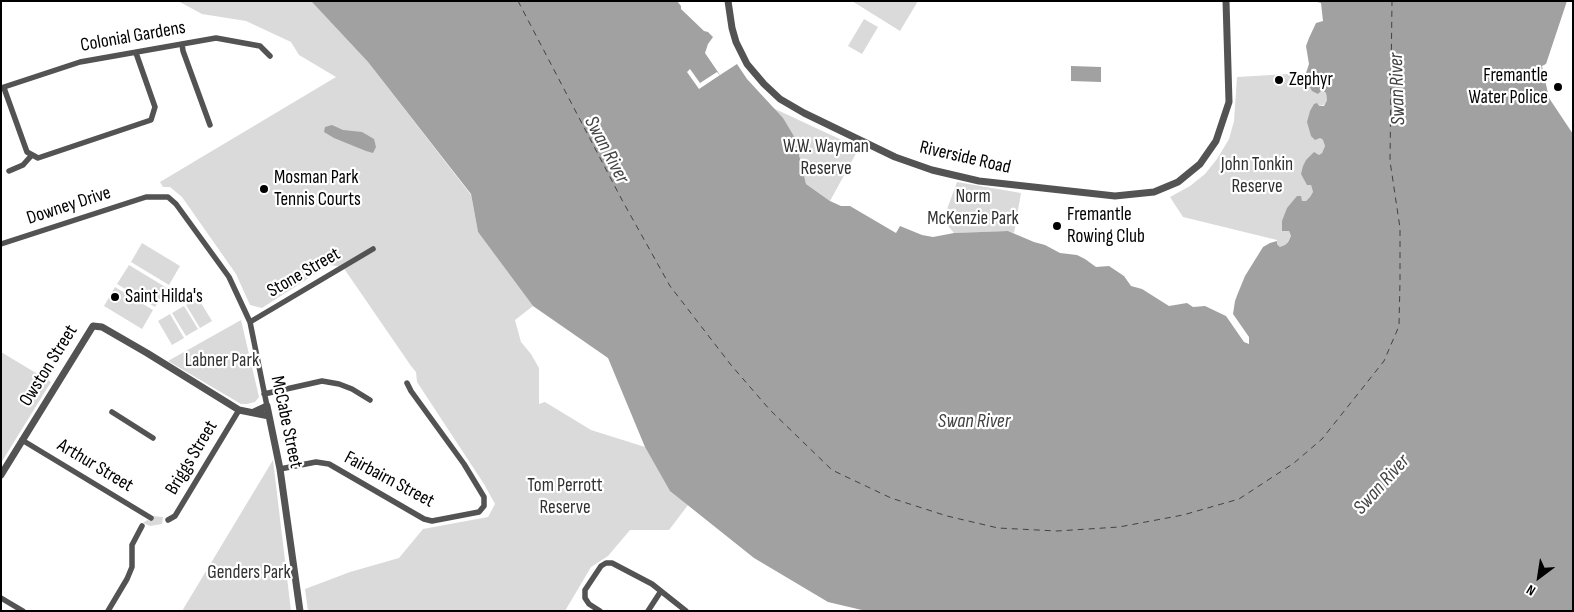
<!DOCTYPE html>
<html>
<head>
<meta charset="utf-8">
<style>
  body { margin:0 }
  #map { position:relative; width:1574px; height:612px; overflow:hidden; background:#fff; font-family:"Sofia Sans Condensed",sans-serif }
  canvas { display:block }
  .frame { position:absolute; inset:0; border:2px solid #000; pointer-events:none }
  .north { position:absolute; left:1514px; top:552px; width:50px; height:50px; -webkit-text-stroke:4px #fff; paint-order:stroke; rotate:211deg; font-size:14px; font-weight:700; line-height:20px; text-align:center; color:#000 }
  .north::after { content:''; display:block; margin:auto; width:18px; height:22px; background:#000; clip-path:polygon(50% 0,100% 100%,50% 72%,0 100%) }
</style>
</head>
<body>
<div id="map">
<canvas width="1574" height="612"></canvas>
<div class="frame"></div>
<div class="north">N</div>
</div>
<script>
const c = document.querySelector('canvas').getContext('2d');
c.lineJoin = 'round';
function fill(path, color) {
  c.fillStyle = color;
  c.fill(path, 'evenodd');
}
function poly(rows) {
  const path = new Path2D();
  for (const r of rows) {
    path.moveTo(r[0], r[1]);
    for (let i = 2; i < r.length; i += 2) path.lineTo(r[i], r[i + 1]);
  }
  return path;
}
function strokePath(path, color, width, dash) {
  c.strokeStyle = color;
  c.lineWidth = width;
  c.lineCap = dash ? 'butt' : 'round';
  c.setLineDash(dash || []);
  c.stroke(path);
}
function write(font, color, halo, rows, align = 'center') {
  c.font = font + ' "Sofia Sans Condensed",sans-serif';
  c.lineWidth = 4.5;
  c.setLineDash([]);
  c.textBaseline = 'middle';
  c.strokeStyle = halo;
  c.fillStyle = color;
  for (const [text, x, y, turn = 0] of rows) {
    c.save();
    c.translate(x, y);
    c.rotate((+turn || 0) * Math.PI / 180);
    c.textAlign = isNaN(turn) ? turn : align;
    if (halo) c.strokeText(text, 0, 0);
    c.fillText(text, 0, 0);
    c.restore();
  }
}
fill(poly([
  [178,1,311,1,368,62,471,195,478,232,533,306,515,320,521,342,531,354,539,368,539,404,545,402,591,430,645,447,670,490,688,505,669,530,630,530,608,556,591,567,565,611,308,611,305,589,350,572,399,558,423,529,488,517,495,504,484,484,417,382,416,372,411,366,343,267,329,265,262,308,250,305,236,274,182,197,170,187,163,187,160,182,336,77,299,55,291,42,246,21,202,14],
  [852,1,918,1,900,31],
  [864,19,878,27,862,54,848,46],
  [1306,73,1308,84,1326,93,1327,100,1324,105,1319,106,1320,138,1324,141,1325,146,1322,153,1319,155,1311,185,1313,192,1310,197,1306,201,1302,201,1283,231,1289,231,1291,236,1285,246,1280,247,1277,244,1277,240,1183,217,1170,197,1190,186,1205,174,1217,159,1229,139,1234,121,1237,77],
  [773,108,859,148,830,201,806,184,795,138],
  [957,182,1021,193,1014,233,1008,231,954,233,943,220],
  [142,243,180,266,169,285,131,262],
  [129,265,167,288,155,307,117,284],
  [115,287,153,310,142,329,104,306],
  [198,298,212,321,200,328,186,305],
  [184,306,198,329,186,336,172,313],
  [170,314,184,338,172,345,158,321],
  [241,320,259,397,255,402,247,404,241,404,168,361],
  [1,352,51,382,1,463],
  [273,460,291,611,182,611],
  [153,516,163,517,162,524,150,526,143,523,147,520,151,521]
]), '#dadada');
fill(poly([
  [311,1,677,1,681,6,681,9,704,31,708,32,713,37,708,44,705,53,720,75,737,64,747,79,783,118,795,138,806,184,830,201,841,206,850,206,896,233,900,226,922,235,933,237,954,233,1008,231,1034,242,1045,245,1060,253,1077,255,1085,259,1096,267,1109,266,1124,276,1131,286,1142,289,1169,306,1187,303,1193,307,1205,306,1226,316,1244,342,1249,344,1249,337,1233,314,1235,301,1238,293,1245,276,1263,247,1270,243,1277,241,1277,244,1280,247,1285,245,1288,242,1291,236,1289,231,1282,231,1282,221,1287,208,1297,196,1301,196,1302,201,1306,201,1310,197,1313,192,1311,185,1307,185,1301,174,1303,166,1306,160,1314,152,1319,155,1322,153,1325,146,1323,140,1320,138,1315,140,1311,136,1307,122,1310,111,1314,104,1317,103,1319,106,1324,106,1327,100,1326,93,1322,90,1318,94,1312,91,1308,84,1306,73,1309,64,1306,46,1309,38,1316,23,1323,21,1321,3,1314,1,1567,1,1546,64,1542,66,1549,98,1573,134,1573,611,866,611,828,602,754,558,670,491,645,447,608,358,533,306,478,232,471,194,368,62],
  [1071,66,1101,67,1101,82,1071,81],
  [332,125,343,130,362,132,374,139,376,147,373,153,366,151,334,138,324,132,325,127]
]), '#a1a1a1');
fill(poly([
  [690,69,700,83,717,72,720,75,699,89,687,72]
]), '#fff');
strokePath(poly([
  [518,1,622,200,670,286,731,365,770,410,832,470,891,498,947,516,998,528,1057,531,1119,527,1183,515,1239,499,1294,463,1322,439,1384,361,1399,326,1400,281,1400,228,1390,161,1392,1]
]), '#424242', 1, [6, 5]);
strokePath(poly([
  [182,44,183,51,210,125],
  [1,88,80,62,216,38,260,46,270,56],
  [4,88,27,152,38,158,151,120,155,107,136,53],
  [9,171,23,165,31,156],
  [1,244,146,197,168,197,176,204,229,277,250,322,267,406],
  [250,322,373,249],
  [264,394,322,381,339,384,352,389,370,400],
  [112,412,153,438],
  [22,440,151,518],
  [280,469,316,462,329,464,424,519,432,521,479,512,484,506,484,497,464,464,411,391,407,383],
  [168,520,175,516,239,410],
  [1,598,23,611],
  [108,611,127,579,132,567,132,545,142,526],
  [600,611,589,604,585,598,585,590,601,566,606,563,612,563,652,584,686,611],
  [648,611,661,591]
]), '#535353', 5.5);
strokePath(poly([
  [728,1,732,28,736,42,747,64,764,84,780,99,804,113,895,157,932,170,979,181,1115,196,1154,192,1178,182,1200,164,1216,141,1229,102,1226,1],
  [254,412,267,406,280,469,300,611],
  [1,475,93,326,102,327,147,353,239,410,269,416]
]), '#535353', 7);
for (const [x, y, r, color] of [
  [1279,80,5,"#000"],
  [1558,87,5,"#000"],
  [264,189,5,"#000"],
  [1057,226,5,"#000"],
  [115,297,5,"#000"]
]) {
  const dot = new Path2D();
  dot.arc(x, y, r, 0, 2 * Math.PI);
  c.fillStyle = color;
  c.fill(dot);
  strokePath(dot, '#fff', 2);
}
write('19px', '#000', '#fff', [
  ["Colonial Gardens",133,37,-10],
  ["Riverside Road",965,158,13],
  ["Downey Drive",69,206,-18],
  ["Stone Street",304,273,-30],
  ["Owston Street",49,366,-58],
  ["McCabe Street",286,422,78],
  ["Briggs Street",192,458,-59],
  ["Arthur Street",95,466,31],
  ["Fairbairn Street",389,480,28]
]);
write('19px', '#000', '#fff', [
  ["Fremantle",1548,76,"right"],
  ["Water Police",1548,98,"right"],
  ["Zephyr",1289,80],
  ["Mosman Park",274,178],
  ["Tennis Courts",274,200],
  ["Fremantle",1067,215],
  ["Rowing Club",1067,237],
  ["Saint Hilda's",125,297]
], 'left');
write('19px', '#313131', '#fff', [
  ["W.W. Wayman",826,147],
  ["Reserve",826,169],
  ["John Tonkin",1257,165],
  ["Reserve",1257,187],
  ["Norm",973,197],
  ["McKenzie Park",973,219],
  ["Labner Park",222,361],
  ["Tom Perrott",565,486],
  ["Reserve",565,508],
  ["Genders Park",249,573]
]);
write('italic 20px', '#424242', '#fff', [
  ["Swan River",1398,89,-92],
  ["Swan River",606,150,62],
  ["Swan River",974,422],
  ["Swan River",1382,485,-48]
]);
</script>
</body>
</html>
